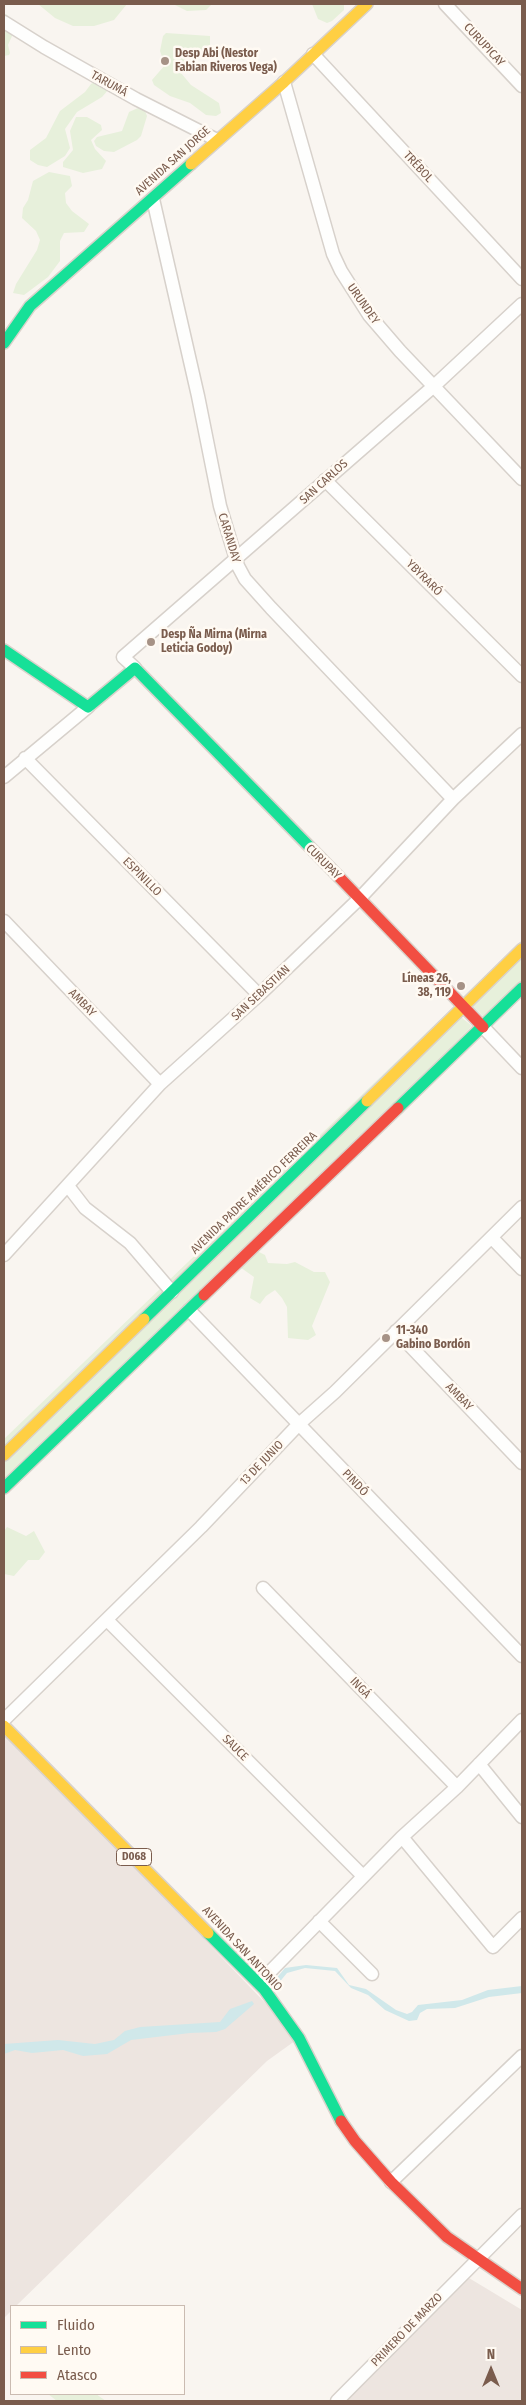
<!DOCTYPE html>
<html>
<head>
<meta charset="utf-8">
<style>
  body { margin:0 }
  #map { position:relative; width:526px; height:2405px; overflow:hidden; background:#f9f5f0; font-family:"Fira Sans Condensed",sans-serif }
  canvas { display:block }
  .frame { position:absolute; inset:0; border:5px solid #7a5c4d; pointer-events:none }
  .legend { position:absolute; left:10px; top:2305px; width:175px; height:90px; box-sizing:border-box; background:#fffaf3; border:1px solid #cabbb1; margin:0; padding:6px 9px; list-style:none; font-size:15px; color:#7a5c4d }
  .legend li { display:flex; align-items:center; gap:10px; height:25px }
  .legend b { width:25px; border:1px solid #cabbb1 }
  .north { position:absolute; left:466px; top:2345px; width:50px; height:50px; -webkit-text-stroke:4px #fffaf3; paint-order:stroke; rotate:0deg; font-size:14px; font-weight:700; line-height:20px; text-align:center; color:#7a5c4d }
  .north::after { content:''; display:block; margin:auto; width:18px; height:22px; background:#7a5c4d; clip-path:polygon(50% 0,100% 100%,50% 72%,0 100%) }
</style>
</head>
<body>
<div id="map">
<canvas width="526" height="2405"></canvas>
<div class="frame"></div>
<ul class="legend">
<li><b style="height:6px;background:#16e098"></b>Fluido</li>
<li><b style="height:6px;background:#ffcf43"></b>Lento</li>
<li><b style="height:6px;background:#f24e42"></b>Atasco</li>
</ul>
<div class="north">N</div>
</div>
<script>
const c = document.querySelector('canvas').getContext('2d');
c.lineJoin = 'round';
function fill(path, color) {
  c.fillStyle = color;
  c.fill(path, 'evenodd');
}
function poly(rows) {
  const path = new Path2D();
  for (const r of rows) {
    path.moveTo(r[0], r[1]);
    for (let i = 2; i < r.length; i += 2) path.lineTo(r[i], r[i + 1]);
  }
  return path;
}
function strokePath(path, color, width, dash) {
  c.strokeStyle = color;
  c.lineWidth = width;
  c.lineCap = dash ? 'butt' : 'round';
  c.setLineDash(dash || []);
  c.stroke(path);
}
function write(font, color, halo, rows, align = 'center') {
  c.font = font + ' "Fira Sans Condensed",sans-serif';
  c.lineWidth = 5;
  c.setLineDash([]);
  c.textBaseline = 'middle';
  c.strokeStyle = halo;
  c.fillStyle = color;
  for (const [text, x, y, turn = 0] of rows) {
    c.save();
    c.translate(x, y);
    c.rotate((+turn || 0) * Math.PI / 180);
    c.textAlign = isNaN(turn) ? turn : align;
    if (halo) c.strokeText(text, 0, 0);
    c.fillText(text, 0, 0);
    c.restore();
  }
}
fill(poly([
  [4,1731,299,2038,267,2061,16,2306,11,2306,11,2311,4,2318],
  [464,2275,522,2310,522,2401,341,2401]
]), '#ede5e0');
fill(poly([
  [38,4,127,4,114,20,94,26,73,26,55,18],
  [173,4,212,4,206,10,187,11],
  [312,4,344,4,344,10,332,21,327,23,318,19],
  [6,14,13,22,12,36,8,45,10,53,9,55,4,56,4,15],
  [166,33,210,36,210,45,204,54,191,62,181,73,191,85,219,103,221,113,216,116,206,115,190,103,170,96,154,85,152,80,165,65,160,51,163,36],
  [100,79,109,89,102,97,77,112,65,129,70,148,65,156,47,167,38,165,30,160,30,150,46,138,60,111,85,92,91,84],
  [138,108,145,111,147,116,141,136,137,140,114,152,104,151,96,146,94,141,97,137,122,131,129,112],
  [76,117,87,117,101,125,102,130,91,140,95,149,106,161,102,169,83,173,63,167,63,162,73,150,70,131],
  [49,172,70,176,72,186,65,193,66,203,72,211,89,224,84,232,64,233,60,241,60,261,48,277,24,295,13,293,16,284,37,250,40,240,36,231,22,218,23,208,28,200,33,181],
  [522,940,522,981,485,1018,463,997],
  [451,1009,472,1026,257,1251,265,1255,268,1263,287,1264,295,1262,314,1272,325,1272,330,1282,312,1326,316,1335,308,1340,288,1338,287,1307,282,1298,275,1290,266,1296,260,1304,250,1298,254,1277,237,1265,4,1485,4,1439],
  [7,1527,26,1536,34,1531,45,1552,39,1560,28,1560,14,1576,4,1574,4,1531],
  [48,2394,96,2394,106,2401,57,2401]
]), '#e7f0db');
fill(poly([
  [306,1965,337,1968,349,1985,366,1989,396,2010,407,2014,412,2012,418,2005,462,2000,488,1990,522,1986,522,1993,489,1997,455,2008,427,2009,420,2013,417,2020,409,2021,385,2010,368,1995,351,1988,335,1971,305,1968,287,1973,273,1990,269,1987,285,1968],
  [252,2001,254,2004,225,2029,216,2032,190,2033,131,2040,107,2054,83,2056,63,2050,32,2053,15,2050,4,2054,4,2044,58,2040,95,2044,114,2040,125,2031,140,2027,220,2022,230,2009]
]), '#d0e8ea');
const street = poly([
  [445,4,522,86],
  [4,22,44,47,136,99,217,140],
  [313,54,522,279],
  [284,82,333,254,341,271,369,315,400,351,522,479],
  [153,199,198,396,220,506,238,566,245,579,271,608,453,799],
  [325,480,522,676],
  [135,668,123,657,434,386,522,304],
  [25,758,259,995],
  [4,777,88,707],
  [4,921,160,1084],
  [483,1027,522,1068],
  [68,1186,85,1208,130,1243,172,1292],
  [492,1238,522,1269],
  [4,1255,160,1084,259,995,360,898,453,799,522,734],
  [189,1310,522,1656],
  [396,1331,522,1463],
  [263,1588,457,1787],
  [107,1620,363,1876],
  [4,1720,201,1527,299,1424,335,1392,522,1207],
  [479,1764,522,1817],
  [402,1837,493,1947,522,1918],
  [319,1921,372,1974],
  [259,1983,402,1837,457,1787,522,1720],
  [391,2182,522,2056],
  [337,2401,522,2215]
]);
const fast = poly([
  [4,343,30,306,191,164],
  [4,650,88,707,135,668,339,877],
  [398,1108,522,988],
  [144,1319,367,1101],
  [4,1488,204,1295],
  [208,1933,264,1989,299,2038,341,2121]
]);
const slow = poly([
  [191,164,284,82,367,4],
  [367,1101,522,949],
  [4,1455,144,1319],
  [4,1726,208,1933]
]);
const jam = poly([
  [339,877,483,1027],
  [204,1295,398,1108],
  [341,2121,355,2141,391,2182,447,2237,522,2289]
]);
strokePath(street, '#d7d1cb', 15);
strokePath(fast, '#d9d2cb', 14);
strokePath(slow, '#d9d2cb', 14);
strokePath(jam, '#d9d2cb', 14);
strokePath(street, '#fefefd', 12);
strokePath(fast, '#16e098', 11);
strokePath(slow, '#ffcf43', 11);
strokePath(jam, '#f24e42', 11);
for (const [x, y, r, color] of [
  [165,61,5,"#a69286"],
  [151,642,5,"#a69286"],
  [461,986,5,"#a69286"],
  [386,1338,5,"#a69286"]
]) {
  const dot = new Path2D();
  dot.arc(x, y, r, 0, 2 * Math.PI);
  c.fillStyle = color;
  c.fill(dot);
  strokePath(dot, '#fffaf3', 2);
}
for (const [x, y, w] of [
  [134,1857,35]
]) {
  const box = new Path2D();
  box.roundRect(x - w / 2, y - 8.5, w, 17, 4);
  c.fillStyle = '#fffaf3';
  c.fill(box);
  strokePath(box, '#7a5c4d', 1);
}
write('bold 11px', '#7a5c4d', null, [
  ["D068",134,1857]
]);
write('12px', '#7a5c4d', '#fffaf3', [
  ["CURUPICAY",484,45,47],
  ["TARUMÁ",109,84,29],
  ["AVENIDA SAN JORGE",173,161,-42],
  ["TRÉBOL",418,167,47],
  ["URUNDEY",363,304,55],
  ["SAN CARLOS",324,482,-42],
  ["CARANDAY",229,538,73],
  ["YBYRARÓ",424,578,45],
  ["CURUPAY",323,862,45],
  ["ESPINILLO",142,877,45],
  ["SAN SEBASTIAN",261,993,-43],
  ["AMBAY",82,1003,46],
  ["AVENIDA PADRE AMÉRICO FERREIRA",254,1193,-44],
  ["AMBAY",459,1397,46],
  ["13 DE JUNIO",262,1463,-46],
  ["PINDÓ",355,1483,46],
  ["INGÁ",360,1688,46],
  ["SAUCE",235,1748,45],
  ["AVENIDA SAN ANTONIO",242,1949,47],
  ["PRIMERO DE MARZO",407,2330,-46]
]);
write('bold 12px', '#7a5c4d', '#fffaf3', [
  ["Desp Abi (Nestor",175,54],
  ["Fabian Riveros Vega)",175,68],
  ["Desp Ña Mirna (Mirna",161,635],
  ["Leticia Godoy)",161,649],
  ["Líneas 26,",451,979,"right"],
  ["38, 119",451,993,"right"],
  ["11-340",396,1331],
  ["Gabino Bordón",396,1345]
], 'left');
</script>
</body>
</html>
